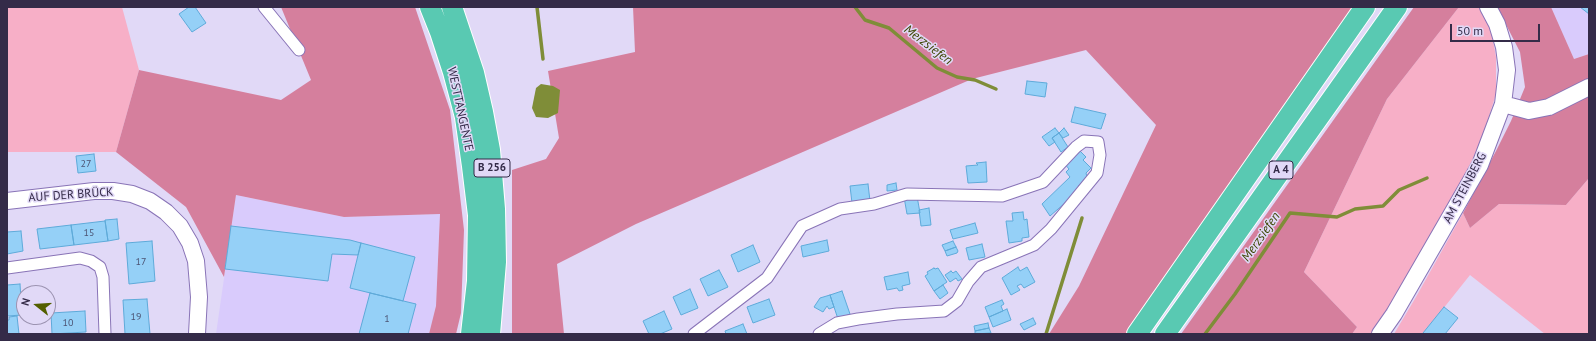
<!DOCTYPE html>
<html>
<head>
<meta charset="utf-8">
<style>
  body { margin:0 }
  #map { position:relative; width:1596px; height:341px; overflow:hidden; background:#e1d9f7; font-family:"PT Sans",sans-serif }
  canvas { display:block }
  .frame { position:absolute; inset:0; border:8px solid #342b48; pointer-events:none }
  .north { position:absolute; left:16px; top:285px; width:40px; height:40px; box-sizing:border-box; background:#e1d9f7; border:1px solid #9c93b1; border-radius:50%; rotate:287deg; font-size:11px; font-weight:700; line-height:16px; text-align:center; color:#342b48 }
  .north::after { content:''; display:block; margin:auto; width:14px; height:18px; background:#535f00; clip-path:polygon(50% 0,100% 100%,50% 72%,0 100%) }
  .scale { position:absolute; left:1450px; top:24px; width:90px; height:18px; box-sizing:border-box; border:2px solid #342b48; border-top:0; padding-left:5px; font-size:12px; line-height:14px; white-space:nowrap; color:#342b48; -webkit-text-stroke:3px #e1d9f7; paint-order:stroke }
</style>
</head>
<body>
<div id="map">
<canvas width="1596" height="341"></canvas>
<div class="frame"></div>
<div class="north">N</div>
<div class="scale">50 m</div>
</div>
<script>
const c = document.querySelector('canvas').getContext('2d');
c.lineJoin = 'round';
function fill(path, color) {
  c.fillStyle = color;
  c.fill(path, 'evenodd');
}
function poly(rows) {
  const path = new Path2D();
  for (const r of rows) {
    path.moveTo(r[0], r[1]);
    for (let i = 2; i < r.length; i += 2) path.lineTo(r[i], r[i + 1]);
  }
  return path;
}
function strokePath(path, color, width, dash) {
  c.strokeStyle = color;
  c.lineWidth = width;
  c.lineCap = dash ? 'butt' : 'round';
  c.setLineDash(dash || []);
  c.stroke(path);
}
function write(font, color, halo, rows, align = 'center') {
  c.font = font + ' "PT Sans",sans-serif';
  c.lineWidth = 3;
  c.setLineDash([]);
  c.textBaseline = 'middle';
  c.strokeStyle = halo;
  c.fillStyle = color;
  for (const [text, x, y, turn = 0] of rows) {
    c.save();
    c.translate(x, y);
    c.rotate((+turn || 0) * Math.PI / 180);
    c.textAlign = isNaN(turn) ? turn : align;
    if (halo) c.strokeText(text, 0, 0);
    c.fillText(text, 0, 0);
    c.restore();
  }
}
fill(poly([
  [1551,7,1589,7,1589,54,1574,59],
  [236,195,344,217,440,214,436,306,429,334,216,334]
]), '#d9cbfc');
fill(poly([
  [7,7,122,7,139,70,116,152,7,152],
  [1459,7,1480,7,1490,24,1496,57,1496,94,1481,142,1456,193,1374,334,1352,334,1357,327,1304,272,1387,99],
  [1589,178,1589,334,1545,334,1470,275,1423,334,1394,334,1416,297,1463,213,1470,228,1499,204,1566,205]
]), '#f7afc7');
fill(poly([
  [281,7,415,7,450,110,464,230,461,313,456,334,429,334,436,306,440,214,344,217,236,195,224,277,186,207,116,152,139,70,281,100,311,80],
  [633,7,1353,7,1127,334,1049,334,1079,286,1156,125,1086,50,972,79,636,224,557,264,564,334,512,334,512,170,546,159,559,138,548,71,635,52],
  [1414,7,1459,7,1387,99,1304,272,1357,327,1352,334,1181,334],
  [1497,7,1551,7,1574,59,1589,54,1589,178,1566,205,1499,204,1470,228,1463,213,1496,151,1511,121,1525,87,1520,52]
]), '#d57f9d');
fill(poly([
  [541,84,553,86,560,90,558,113,548,118,536,117,532,108,536,88]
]), '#7f8d38');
strokePath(poly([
  [537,7,543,59],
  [855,7,865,20,889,28,937,68,957,77,975,80,996,89],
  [1046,334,1082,218],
  [1205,334,1235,294,1290,213,1337,217,1355,209,1383,206,1399,190,1427,178]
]), '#7f8d38', 3.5);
const building = poly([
  [189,7,195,7,206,23,192,32,179,14,189,7],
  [1580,7,1589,7,1589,14,1580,7],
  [1027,81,1047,83,1045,97,1025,94,1027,81],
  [1075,107,1106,114,1101,129,1071,122,1075,107],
  [1055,128,1059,133,1052,138,1055,142,1049,146,1042,137,1055,128],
  [1064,128,1069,135,1063,138,1059,133,1064,128],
  [1059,133,1068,147,1061,152,1052,138,1059,133],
  [1078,149,1086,157,1083,160,1091,168,1086,173,1087,177,1078,186,1081,189,1050,216,1042,204,1070,177,1066,172,1069,169,1064,163,1078,149],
  [94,154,96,171,78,173,76,156,94,154],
  [986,162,987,182,968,183,966,166,978,165,976,163,986,162],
  [896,183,897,190,887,191,887,185,896,183],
  [868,184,870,201,852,203,850,186,868,184],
  [917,196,920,213,907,214,904,197,917,196],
  [929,208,931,225,921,226,919,210,929,208],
  [1023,212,1024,220,1027,219,1029,237,1022,238,1022,241,1009,243,1006,221,1013,221,1012,213,1023,212],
  [117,219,119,239,108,241,105,220,117,219],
  [105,221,108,241,74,245,71,225,105,221],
  [975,223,978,233,953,239,950,230,975,223],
  [71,225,74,245,40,249,37,229,71,225],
  [231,226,350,240,361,243,358,255,332,254,328,281,225,269,231,226],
  [21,231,23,251,7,254,7,232,21,231],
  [827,240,829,251,803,257,801,246,827,240],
  [152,241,155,281,129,284,126,243,152,241],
  [953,241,956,247,945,251,942,245,953,241],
  [361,243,415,257,403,301,350,288,361,243],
  [982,244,985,257,969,260,966,248,982,244],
  [753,245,760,262,738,272,731,255,753,245],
  [956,247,958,251,957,253,947,256,945,251,956,247],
  [1018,267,1020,271,1027,267,1035,282,1024,288,1021,284,1017,286,1020,290,1011,295,1002,278,1018,267],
  [934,268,935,269,938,268,947,282,934,291,925,276,928,274,927,272,934,268],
  [719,270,728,287,708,296,700,279,719,270],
  [951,271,953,273,956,271,962,279,958,281,956,278,950,282,945,275,951,271],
  [908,272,910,284,902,286,903,290,899,291,897,288,887,290,884,277,908,272],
  [20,284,22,315,7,316,7,285,20,284],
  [943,285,948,293,940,299,934,291,943,285],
  [690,289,698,308,681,315,673,297,690,289],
  [842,291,850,314,838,319,830,295,842,291],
  [370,293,416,304,408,334,359,334,370,293],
  [830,295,834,307,829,309,827,306,823,312,814,307,820,298,830,295],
  [147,299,150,334,125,334,123,300,147,299],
  [769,299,775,315,753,323,747,307,769,299],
  [1002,300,1004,304,1001,306,1003,311,989,317,985,307,1002,300],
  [1444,307,1458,318,1445,334,1424,334,1423,333,1444,307],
  [1007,309,1011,320,993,327,989,317,1007,309],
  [85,311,86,332,52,334,51,313,85,311],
  [664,311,672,329,660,334,649,334,643,321,664,311],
  [17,316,19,334,7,334,7,320,9,320,9,317,17,316],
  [1033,318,1036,324,1024,330,1020,324,1033,318],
  [988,323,989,328,975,331,974,326,988,323],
  [743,324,747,334,726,334,725,331,743,324],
  [989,328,991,333,975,334,975,331,989,328]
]);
fill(building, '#95d0f7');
strokePath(building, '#5eaad9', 1);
const street = poly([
  [264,7,299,50],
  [7,268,80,258,91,261,100,267,103,277,105,334],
  [694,334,767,278,802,226,840,209,874,204,907,194,1002,196,1043,182,1076,147,1084,141,1098,142,1100,155,1097,173,1051,229,1034,245,981,267,968,282,957,301,944,311,897,314,858,319,837,323,819,334]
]);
const secondary = poly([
  [1503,104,1529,111,1549,107,1589,87],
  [7,201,94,191,113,191,132,194,150,201,166,212,180,226,190,243,196,261,199,297,197,334],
  [1380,334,1394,314,1480,165,1503,104,1507,70,1504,47,1497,24,1488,7]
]);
const highway = poly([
  [430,7,440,32,453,72,465,117,472,166,478,215,477,281,471,334],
  [452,7,474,73,483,112,490,150,495,209,496,262,490,334],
  [1137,334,1365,7],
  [1165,334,1397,7]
]);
strokePath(street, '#8974b7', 13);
strokePath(secondary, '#8974b7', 18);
strokePath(highway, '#fff', 22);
strokePath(street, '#fff', 11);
strokePath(secondary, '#fff', 16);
strokePath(highway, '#59c9b2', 20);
write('10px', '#4c5474', null, [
  ["27",86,164],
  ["15",89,233],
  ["17",141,262],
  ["19",136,317],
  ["1",387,319],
  ["10",68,323]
]);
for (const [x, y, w] of [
  [492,168,36],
  [1281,170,24]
]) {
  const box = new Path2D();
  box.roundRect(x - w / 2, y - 9, w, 18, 3);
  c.fillStyle = '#e1d9f7';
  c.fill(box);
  strokePath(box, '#342b48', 1);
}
write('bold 11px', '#342b48', null, [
  ["B 256",492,168],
  ["A 4",1281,170]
]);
write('12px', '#342b48', '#e1d9f7', [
  ["WESTTANGENTE",460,109,78],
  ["AM STEINBERG",1465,188,-62],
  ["AUF DER BRÜCK",71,195,-4]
]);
write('italic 13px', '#3c4500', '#e1d9f7', [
  ["Merzsiefen",928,45,37],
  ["Merzsiefen",1261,237,-55]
]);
</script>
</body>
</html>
